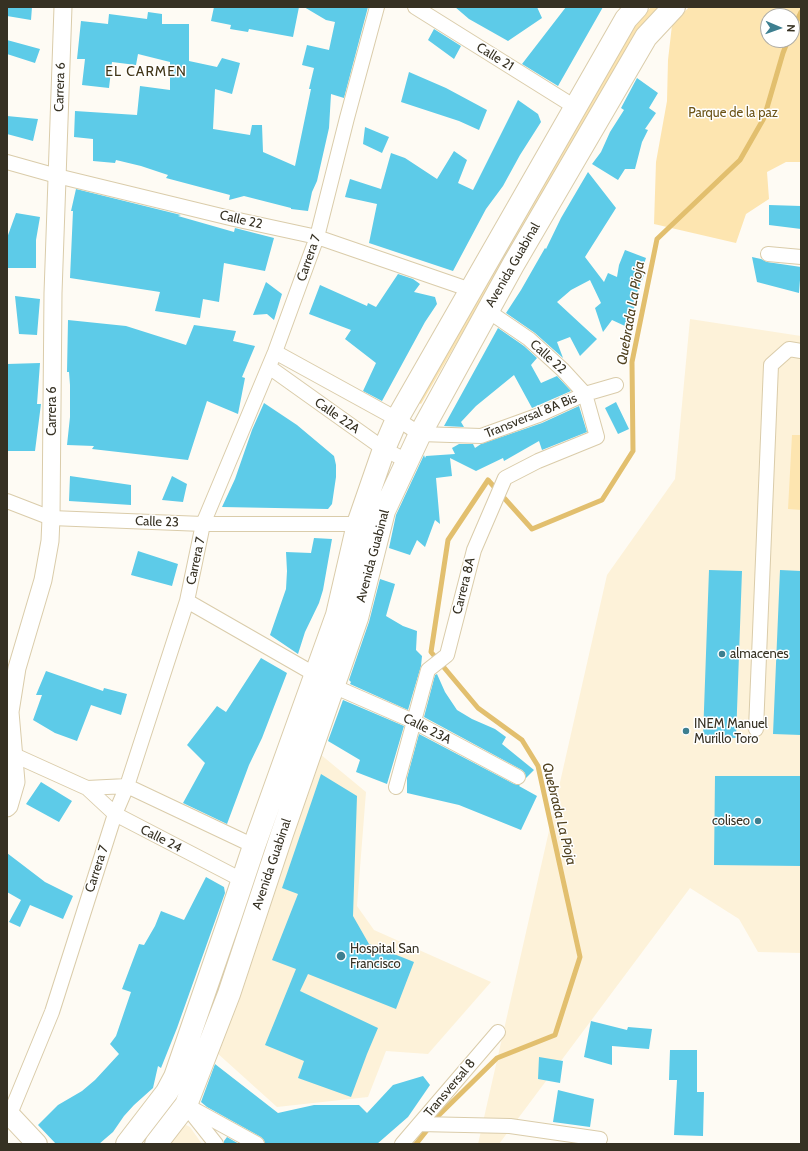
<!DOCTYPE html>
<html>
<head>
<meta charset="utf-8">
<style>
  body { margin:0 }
  #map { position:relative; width:808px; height:1151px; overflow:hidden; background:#fefbf4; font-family:Cabin,sans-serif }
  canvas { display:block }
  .frame { position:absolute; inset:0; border:8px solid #363123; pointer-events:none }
  .north { position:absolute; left:760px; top:8px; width:40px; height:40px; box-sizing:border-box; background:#fff; border:1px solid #afada7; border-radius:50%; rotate:92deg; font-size:11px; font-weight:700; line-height:16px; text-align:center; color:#363123 }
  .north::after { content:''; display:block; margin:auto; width:14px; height:18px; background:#3d7f90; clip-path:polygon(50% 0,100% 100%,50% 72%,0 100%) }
</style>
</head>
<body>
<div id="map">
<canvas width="808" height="1151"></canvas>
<div class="frame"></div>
<div class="north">N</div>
</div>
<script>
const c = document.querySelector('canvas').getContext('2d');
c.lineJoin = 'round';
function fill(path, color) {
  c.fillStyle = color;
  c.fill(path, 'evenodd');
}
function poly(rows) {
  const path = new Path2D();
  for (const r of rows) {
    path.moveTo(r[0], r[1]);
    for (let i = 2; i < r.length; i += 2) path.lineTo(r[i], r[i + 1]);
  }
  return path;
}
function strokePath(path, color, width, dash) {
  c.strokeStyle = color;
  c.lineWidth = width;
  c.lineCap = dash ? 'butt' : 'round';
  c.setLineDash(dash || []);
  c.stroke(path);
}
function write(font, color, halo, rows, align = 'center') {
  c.font = font + ' Cabin,sans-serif';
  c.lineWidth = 3;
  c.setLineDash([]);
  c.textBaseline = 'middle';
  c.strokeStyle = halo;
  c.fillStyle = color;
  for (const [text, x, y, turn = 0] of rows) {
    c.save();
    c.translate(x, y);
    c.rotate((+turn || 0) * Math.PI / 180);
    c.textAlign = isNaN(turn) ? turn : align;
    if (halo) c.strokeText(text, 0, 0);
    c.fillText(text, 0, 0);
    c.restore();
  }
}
fill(poly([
  [690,319,801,336,801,953,758,952,739,919,690,888,499,1144,478,1144,607,575,675,479],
  [320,754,366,792,357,906,374,930,491,982,428,1054,386,1051,368,1097,277,1107,216,1052],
  [186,1125,190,1127,202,1144,164,1144,180,1126]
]), '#fdf2d9');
fill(poly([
  [651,7,659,7,638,31,421,404,417,402,634,27],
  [689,7,801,7,801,162,786,162,767,172,769,199,746,214,736,243,654,224,656,162,667,101,668,60,672,25],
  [768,16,792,16,792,40,768,40],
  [792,435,801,435,801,510,788,509]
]), '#fde5b0');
strokePath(poly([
  [792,32,801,12],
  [416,1144,439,1115,497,1058,555,1035,580,957,538,766,522,740,478,708,431,652,448,540,488,480,532,529,602,500,633,451,632,362,657,239,740,160,764,118,783,53,788,40]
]), '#e2bf6e', 5);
fill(poly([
  [7,7,32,7,31,20,7,16],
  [214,7,299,7,293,37,249,29,248,32,230,29,231,25,211,21],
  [304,7,368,7,344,98,331,94,329,128,317,181,312,192,308,211,291,209,291,208,244,196,229,200,230,195,166,178,168,175,141,166,116,160,115,163,93,161,93,139,74,137,75,111,137,115,140,86,170,90,170,62,138,54,136,65,112,62,109,88,82,85,85,59,77,59,81,21,108,24,109,14,147,19,148,12,162,14,162,24,189,24,189,61,217,67,222,58,240,63,232,94,215,89,213,129,250,135,252,125,262,125,263,152,295,166,311,89,309,89,314,68,302,65,307,45,329,50,335,22,326,20],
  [455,7,537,7,542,18,508,41,469,19],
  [566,7,603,7,558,86,522,64],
  [434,29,461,46,454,59,428,40],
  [7,40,40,49,35,63,7,54],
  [409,72,446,88,487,110,479,130,459,121,401,102],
  [637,78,658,93,649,108,656,113,645,129,648,130,642,142,635,169,625,169,618,180,592,164,601,152,610,132,624,110,621,108],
  [518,100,538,114,541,122,520,155,503,186,486,209,453,271,369,243,377,204,345,197,350,179,381,189,391,153,405,158,437,179,454,151,467,160,458,183,473,190],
  [7,116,38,119,33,141,7,134],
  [365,127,389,137,382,153,363,144],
  [588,172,616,208,585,257,604,282,608,273,617,277,619,265,625,250,646,258,641,273,644,275,633,303,636,304,625,326,612,320,603,332,595,308,601,303,590,280,571,290,557,302,597,339,580,356,570,337,557,342,563,358,535,333,506,313,521,290,545,248,546,249,561,218],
  [76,189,181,215,178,216,234,232,235,228,274,238,265,271,224,263,219,302,203,299,200,318,155,311,160,292,70,278,73,211,71,211],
  [769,205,801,206,801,229,769,225],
  [16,213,40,217,36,240,36,268,7,268,7,238],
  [752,257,761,259,767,262,801,267,799,293,757,282],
  [398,274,413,279,420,284,414,292,435,297,437,304,425,322,382,401,363,391,376,363,345,339,351,330,309,314,320,285,367,306,368,303,376,307],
  [266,282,282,294,274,320,267,314,253,315],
  [15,296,40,299,37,335,19,334],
  [68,320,126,326,186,345,194,325,236,331,233,341,255,346,242,377,245,378,238,414,207,401,188,460,92,449,94,446,67,445,70,417,70,385,69,372,67,372],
  [498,328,524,346,537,358,531,365,541,383,557,376,571,391,532,408,514,375,476,406,461,422,464,427,444,426],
  [40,363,37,404,41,404,35,451,7,451,7,364],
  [616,402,629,429,618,434,605,408],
  [264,403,297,425,334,456,336,465,336,477,332,504,328,509,222,507,235,479,252,430],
  [579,406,587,432,542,450,539,441,504,461,503,458,476,471,450,458,452,476,436,478,440,524,435,520,425,547,417,540,410,555,389,548,396,515,424,455,425,458,426,456,455,454,452,448,459,444,473,444,475,448,481,444,542,423],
  [70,476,131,485,131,505,69,501],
  [172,476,187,484,183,502,162,500],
  [314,538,332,539,323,590,319,603,305,632,298,654,270,635,286,589,287,571,286,552,311,553],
  [138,551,178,564,172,586,131,575],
  [709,570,742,571,736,738,703,737],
  [780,570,801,571,801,735,773,734],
  [380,579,395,584,386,616,403,626,417,631,416,650,422,656,421,666,408,710,350,684,351,682,349,680,369,622],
  [261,658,287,673,262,738,249,765,227,824,183,803,205,763,187,745,217,706,226,712],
  [46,671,103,691,104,688,127,694,121,715,91,705,77,741,55,733,33,720,42,695,36,695],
  [437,674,445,692,457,710,472,719,495,729,506,737,502,744,534,770,526,778,525,773,522,770,424,717,435,675],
  [343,700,404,726,387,784,356,772,360,760,328,741],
  [419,734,514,784,520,785,519,786,537,796,521,830,459,805,407,793,407,778],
  [321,774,357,796,353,916,369,944,414,962,396,1009,308,974,300,991,378,1028,367,1054,351,1097,298,1078,304,1061,265,1045,296,969,272,960,298,894,282,888],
  [715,776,801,776,801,866,714,865],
  [41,782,72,801,59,822,26,804],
  [7,853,45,882,73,896,63,919,30,905,20,927,9,922,21,900,7,892],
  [206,877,224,887,225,893,177,1028,161,1068,158,1066,153,1088,134,1105,124,1116,113,1132,99,1144,56,1144,38,1125,58,1105,82,1091,95,1080,119,1054,110,1044,116,1036,131,992,122,989,139,944,144,945,155,926,161,911,184,920],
  [591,1021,627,1030,628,1027,652,1029,649,1049,612,1046,612,1065,584,1057],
  [670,1050,697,1050,697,1092,704,1092,703,1136,674,1135,677,1080,669,1080],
  [539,1057,563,1061,560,1083,538,1079],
  [215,1064,278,1113,314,1105,359,1105,367,1113,393,1085,423,1076,430,1085,408,1117,377,1144,265,1144,264,1140,261,1137,207,1107,201,1102],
  [558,1090,594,1099,590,1127,553,1122],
  [227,1137,239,1144,224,1144,224,1141]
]), '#5dcbe8');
const minor = poly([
  [415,7,575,107],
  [7,162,57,176,234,219,317,237,471,290],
  [768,254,801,257],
  [275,352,397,419,420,434,481,436,539,415,585,394,616,385],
  [269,367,384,449,407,461],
  [7,501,51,518,203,524,358,524],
  [187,601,316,675],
  [333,686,413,721,518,777],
  [756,729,771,365,789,349,801,351],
  [14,755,87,788,115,814,242,880],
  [396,787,428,670,447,655,474,550,505,478,538,461,597,437,585,394,563,370,529,339,488,311],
  [87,788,127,786,254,846],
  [186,1105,257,1144],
  [189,1110,216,1144],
  [10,1114,52,1012,115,814,127,786,187,601,203,524,275,352,317,237,347,118,377,7],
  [419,1124,510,1126,600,1139],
  [402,1144,498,1032]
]);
const tertiary = poly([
  [7,808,9,806,16,782,10,712,17,668,43,580,50,541,51,518,53,293,63,7]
]);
const secondary = poly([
  [7,1112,37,1144]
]);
const primary = poly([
  [127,1144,167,1092,175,1077,230,918,254,846,337,615,358,524,384,449,397,419,626,19,637,7],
  [156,1144,186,1105,229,994,282,834,357,618,384,511,420,434,513,265,646,37,674,7]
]);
strokePath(minor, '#daccaa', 16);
strokePath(tertiary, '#daccaa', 19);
strokePath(secondary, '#daccaa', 22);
strokePath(primary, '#daccaa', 24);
strokePath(minor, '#fff', 14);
strokePath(tertiary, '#fff', 17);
strokePath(secondary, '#fff', 20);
strokePath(primary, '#fff', 22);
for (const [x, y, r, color] of [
  [722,654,4,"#3d7f90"],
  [686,731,4,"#3d7f90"],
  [758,821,4,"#3d7f90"],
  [341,956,5,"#3d7f90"]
]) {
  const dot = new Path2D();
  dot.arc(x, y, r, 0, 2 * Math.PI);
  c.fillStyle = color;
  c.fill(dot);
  strokePath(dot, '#fff', 1.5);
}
write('13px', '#363123', '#fff', [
  ["Calle 21",495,57,32],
  ["Carrera 6",60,87,-88],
  ["Calle 22",241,220,13],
  ["Carrera 7",309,258,-71],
  ["Avenida Guabinal",513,265,-60],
  ["Calle 22",548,357,42],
  ["Carrera 6",52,411,-90],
  ["Calle 22A",337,416,35],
  ["Transversal 8A Bis",531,416,-22],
  ["Calle 23",157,522,2],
  ["Avenida Guabinal",373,556,-75],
  ["Carrera 7",196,561,-78],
  ["Carrera 8A",464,586,-76],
  ["Calle 23A",427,729,27],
  ["Calle 24",161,839,27],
  ["Avenida Guabinal",272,864,-71],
  ["Carrera 7",97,869,-72],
  ["Transversal 8",450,1088,-50]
]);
write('13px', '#6c5417', '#fff', [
  ["Parque de la paz",733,113]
]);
write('13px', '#363123', '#fff', [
  ["almacenes",730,654],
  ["INEM Manuel",694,724],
  ["Murillo Toro",694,739],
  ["coliseo",750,821,"right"],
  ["Hospital San",350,949],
  ["Francisco",350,964]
], 'left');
c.letterSpacing = '1px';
write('14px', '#413517', '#fff', [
  ["EL CARMEN",146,72]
]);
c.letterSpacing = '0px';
write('italic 14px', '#50411e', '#fff', [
  ["Quebrada La Pioja",631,313,-80],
  ["Quebrada La Pioja",559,814,76]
]);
</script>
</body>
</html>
